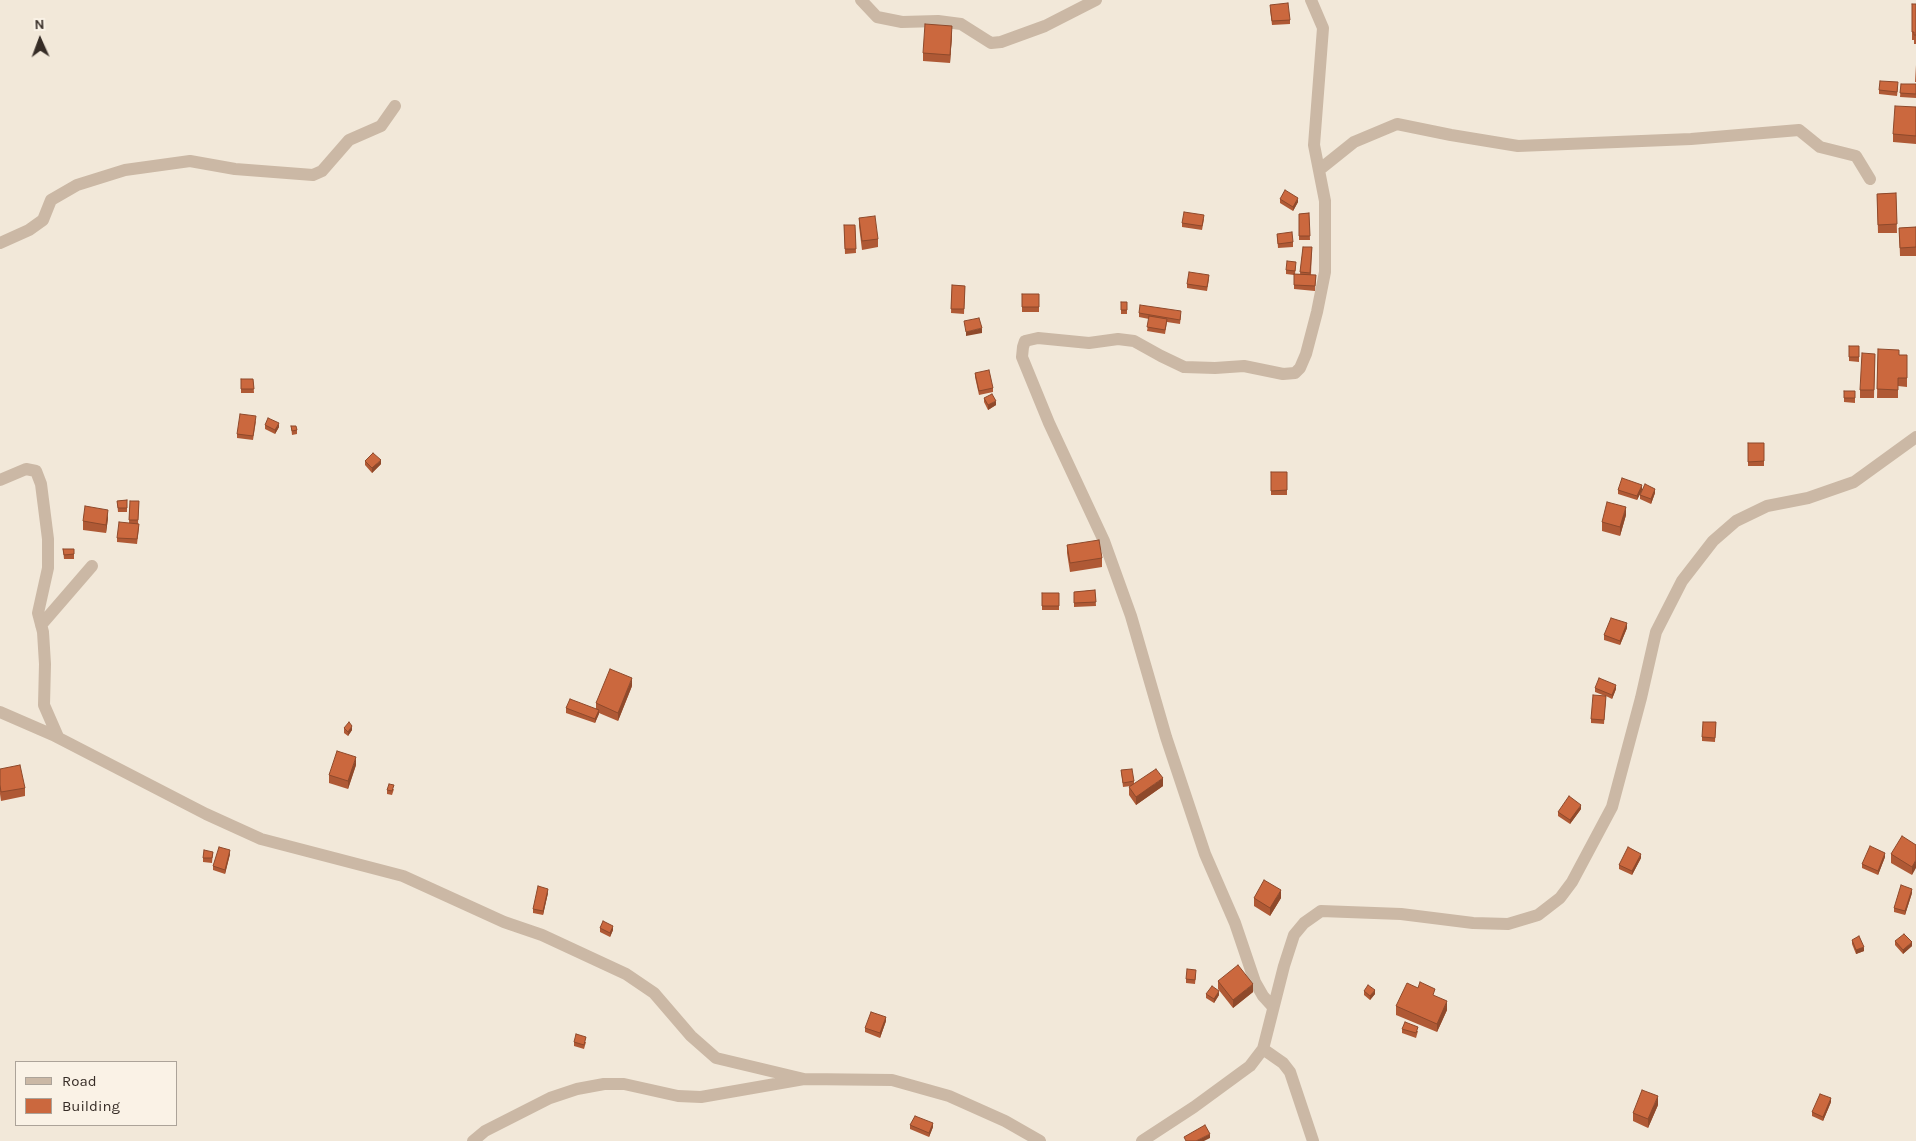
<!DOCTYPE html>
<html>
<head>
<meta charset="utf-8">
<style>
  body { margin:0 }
  #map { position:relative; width:1916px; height:1141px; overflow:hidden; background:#f2e8d9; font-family:Karla,sans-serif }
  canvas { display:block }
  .legend { position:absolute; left:15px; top:1061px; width:162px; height:65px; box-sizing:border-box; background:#faf2e6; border:1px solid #aca399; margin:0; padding:6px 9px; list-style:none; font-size:15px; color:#362c26 }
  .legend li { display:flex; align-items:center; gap:10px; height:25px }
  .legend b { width:25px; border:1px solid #aca399 }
  .north { position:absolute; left:15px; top:15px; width:50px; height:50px; -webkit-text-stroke:4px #faf2e6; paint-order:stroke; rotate:358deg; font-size:14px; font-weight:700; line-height:20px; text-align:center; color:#362c26 }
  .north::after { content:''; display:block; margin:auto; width:18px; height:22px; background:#362c26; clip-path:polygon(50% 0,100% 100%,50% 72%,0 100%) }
</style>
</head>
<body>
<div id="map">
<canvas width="1916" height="1141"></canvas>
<ul class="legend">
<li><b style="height:6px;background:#cbb8a5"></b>Road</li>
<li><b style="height:14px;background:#cb683e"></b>Building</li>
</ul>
<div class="north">N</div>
</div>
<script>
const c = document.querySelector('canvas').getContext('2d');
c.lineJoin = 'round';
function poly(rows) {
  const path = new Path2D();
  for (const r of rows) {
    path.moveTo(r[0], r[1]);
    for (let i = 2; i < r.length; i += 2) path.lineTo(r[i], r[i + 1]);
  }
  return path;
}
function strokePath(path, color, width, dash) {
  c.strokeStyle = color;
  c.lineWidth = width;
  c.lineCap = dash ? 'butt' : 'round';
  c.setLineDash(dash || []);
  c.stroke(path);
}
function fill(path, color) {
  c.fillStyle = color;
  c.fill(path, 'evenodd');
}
strokePath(poly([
  [861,0,877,17,902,22,938,21,961,24,991,43,1001,42,1045,26,1096,0],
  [1319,170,1354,142,1397,124,1451,135,1518,146,1691,139,1799,130,1820,147,1856,156,1870,179],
  [0,243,29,230,43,220,51,200,77,185,125,170,190,161,235,169,313,175,322,171,349,140,381,126,395,106],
  [0,480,26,469,36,471,41,484,48,539,48,568,38,613,43,632,45,664,44,705,58,737],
  [41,625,92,566],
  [0,712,53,735,206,814,261,839,403,876,504,922,542,935,626,974,654,993,691,1036,716,1058,804,1079],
  [1273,1007,1263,996,1255,982,1235,923,1205,854,1166,737,1131,616,1104,541,1049,423,1022,357,1023,347,1025,341,1038,338,1089,343,1118,339,1134,341,1161,356,1184,367,1215,368,1244,366,1283,374,1295,373,1300,368,1306,354,1317,312,1325,272,1325,201,1314,145,1323,28,1311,0],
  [1263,1049,1283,1063,1290,1072,1313,1141],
  [473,1141,485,1131,550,1098,577,1089,604,1084,624,1084,678,1096,701,1097,804,1079,892,1080,949,1096,1005,1121,1040,1141],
  [1142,1141,1194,1107,1250,1066,1263,1049,1284,966,1294,935,1304,923,1321,911,1401,914,1473,923,1508,924,1538,915,1560,898,1572,882,1612,807,1641,698,1656,632,1682,581,1713,541,1736,521,1767,506,1808,498,1854,482,1916,437]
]), '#cbb8a5', 12);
fill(poly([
  [1912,4,1916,4,1916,44,1914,44,1914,40,1912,40],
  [1270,9,1290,20,1290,24,1272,25],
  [952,35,950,63,923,61,923,53],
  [1916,65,1916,82,1915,82],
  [1901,84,1916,84,1916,98,1900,97],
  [1898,87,1897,96,1879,94,1879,90],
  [1916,107,1916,144,1893,142,1893,134],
  [1896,193,1897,233,1878,233,1877,194],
  [1280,199,1298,202,1293,211,1280,203],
  [1309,213,1310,240,1299,240,1299,214],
  [859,218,878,239,878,247,862,250,859,226],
  [1204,219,1202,230,1182,227,1182,223],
  [844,225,855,225,856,253,845,254],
  [1916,227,1916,256,1900,256,1899,228],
  [1277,234,1293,242,1293,247,1278,248],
  [1303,247,1312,247,1311,275,1316,275,1315,291,1294,289,1294,275,1286,274,1286,270,1296,266,1295,274,1300,274],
  [1209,279,1207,291,1187,288,1187,284],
  [952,285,965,286,964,314,951,313],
  [1022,294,1039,294,1039,312,1022,312],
  [1121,302,1127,302,1127,314,1121,314],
  [1139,313,1181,315,1180,324,1167,322,1165,334,1147,331,1149,319,1139,317],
  [1849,346,1859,346,1859,362,1849,361],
  [1878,349,1899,355,1907,355,1907,387,1898,386,1898,398,1877,398],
  [1875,354,1874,398,1860,398,1860,390],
  [975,373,993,388,993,392,979,395,975,377],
  [241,379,253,379,254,393,241,393],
  [1844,391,1855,391,1855,403,1844,402],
  [984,398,996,405,988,410,984,402],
  [256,421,253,440,237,438,237,434],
  [265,425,279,427,275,434,265,429],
  [291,426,297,430,297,434,292,435],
  [1748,443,1764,443,1764,466,1748,466],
  [365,461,381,464,372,473,365,465],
  [1271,472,1287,472,1287,495,1271,495],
  [1618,490,1642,490,1637,500,1618,494],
  [1655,493,1651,504,1640,499,1640,495],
  [127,500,127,512,118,512,117,501],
  [130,501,139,501,138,524,139,528,137,544,117,542,117,538,129,523],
  [1626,515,1620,536,1602,531,1602,522],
  [108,518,106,533,83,530,83,521],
  [1067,545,1102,558,1102,567,1070,572,1067,553],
  [63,549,74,549,74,559,64,559],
  [1095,590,1096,606,1074,607,1074,592],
  [1042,593,1059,593,1059,610,1042,610],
  [1627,628,1620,645,1604,640,1604,635],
  [632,686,618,721,599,713,595,723,566,713,566,708,596,709,596,703],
  [1595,688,1616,689,1612,699,1606,696,1604,724,1591,723,1591,719,1605,696,1595,692],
  [1716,722,1715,742,1702,741,1702,737],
  [344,728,352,730,348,736,344,733],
  [356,765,348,789,329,783,329,775],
  [0,769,25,788,25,796,1,801,0,794],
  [1121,770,1134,781,1134,784,1163,786,1136,805,1129,795,1129,787,1131,786,1123,787],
  [394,789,392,795,387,794,387,790],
  [1581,809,1570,824,1558,816,1558,812],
  [1916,845,1912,875,1891,863,1891,854],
  [213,852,212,863,203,862,203,858],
  [230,854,225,874,213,870,213,866],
  [1885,857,1878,875,1862,868,1862,864],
  [1641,858,1632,875,1619,869,1619,865],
  [548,893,543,915,533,913,533,909],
  [1912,893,1905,915,1894,912,1894,908],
  [1254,898,1281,898,1270,916,1254,906],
  [600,928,613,930,610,937,600,932],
  [1852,940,1864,951,1856,954,1852,944],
  [1895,941,1912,946,1903,954,1895,945],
  [1196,974,1195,984,1186,983,1186,979],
  [1218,981,1253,992,1233,1008,1218,989],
  [1364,991,1375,994,1370,1000,1364,995],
  [1206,994,1219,995,1214,1003,1206,998],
  [1435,996,1447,1010,1437,1032,1396,1015,1396,1006],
  [886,1021,880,1038,865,1032,865,1028],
  [1402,1029,1418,1031,1416,1038,1402,1033],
  [574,1042,586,1042,584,1049,574,1046],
  [1831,1102,1823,1121,1812,1116,1812,1112],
  [1658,1105,1648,1128,1633,1121,1633,1113],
  [910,1125,933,1127,929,1137,910,1129]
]), '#af5935');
fill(poly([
  [952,26,952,35,950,63,950,55],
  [1298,198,1298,202,1293,211,1293,207],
  [982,328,982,333,966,336,966,332],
  [996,401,996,405,988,410,988,405],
  [279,423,279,427,275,434,275,430],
  [381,460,381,464,372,473,372,468],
  [1642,485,1642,490,1637,500,1637,496],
  [1655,489,1655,493,1651,504,1651,499],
  [1626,507,1626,515,1620,536,1620,527],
  [108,510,108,518,106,533,106,525],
  [1627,623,1627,628,1620,645,1620,641],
  [632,678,632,686,618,721,618,713],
  [1616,685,1616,689,1612,699,1612,695],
  [599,710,599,714,595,723,595,719],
  [352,726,352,730,348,736,348,732],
  [356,757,356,765,348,789,348,781],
  [1163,778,1163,786,1136,805,1136,797],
  [1581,805,1581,809,1570,824,1570,820],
  [230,850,230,854,225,874,225,870],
  [1885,853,1885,857,1878,875,1878,871],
  [1641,854,1641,858,1632,875,1632,871],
  [1916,860,1916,868,1912,875,1912,867],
  [548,889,548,893,543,915,543,911],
  [1912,889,1912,893,1905,915,1905,911],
  [1281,890,1281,898,1270,916,1270,908],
  [613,926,613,930,610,937,610,933],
  [1912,942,1912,946,1903,954,1903,950],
  [1864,947,1864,951,1856,954,1856,950],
  [1253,984,1253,992,1233,1008,1233,1000],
  [1375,990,1375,994,1370,1000,1370,996],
  [1219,991,1219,995,1214,1003,1214,999],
  [1447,1001,1447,1010,1437,1032,1437,1024],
  [886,1017,886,1021,880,1038,880,1033],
  [1658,1096,1658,1105,1648,1128,1648,1119],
  [1831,1098,1831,1102,1823,1121,1823,1117],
  [933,1123,933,1127,929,1137,929,1133],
  [1210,1134,1210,1138,1204,1141,1196,1141]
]), '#8e492b');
const building = poly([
  [1288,3,1290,20,1272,21,1270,5,1288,3],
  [1912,4,1916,4,1916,35,1914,35,1914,32,1912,32,1912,4],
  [925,24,952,26,950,55,923,53,925,24],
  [1880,81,1898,82,1897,92,1879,90,1880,81],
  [1901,84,1916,84,1916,94,1900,93,1901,84],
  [1895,106,1916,107,1916,136,1893,134,1895,106],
  [1285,190,1298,198,1293,207,1280,199,1285,190],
  [1896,193,1897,224,1878,225,1877,194,1896,193],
  [1184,212,1204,215,1202,226,1182,223,1184,212],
  [1309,213,1310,236,1299,236,1299,214,1309,213],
  [875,216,878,239,862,241,859,218,875,216],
  [844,225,855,225,856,249,845,249,844,225],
  [1916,227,1916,247,1900,248,1899,228,1916,227],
  [1292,232,1293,242,1278,244,1277,234,1292,232],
  [1303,247,1312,247,1310,273,1300,272,1303,247],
  [1287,261,1296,262,1295,271,1286,270,1287,261],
  [1189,272,1209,275,1207,287,1187,284,1189,272],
  [1294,274,1316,275,1315,286,1294,285,1294,274],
  [952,285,965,286,964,309,951,309,952,285],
  [1022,294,1039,294,1039,307,1022,307,1022,294],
  [1121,302,1127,302,1127,310,1121,310,1121,302],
  [1140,305,1181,311,1180,320,1139,313,1140,305],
  [1149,316,1167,319,1165,330,1147,327,1149,316],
  [979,318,982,328,966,332,964,321,979,318],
  [1849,346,1859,346,1859,357,1849,357,1849,346],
  [1878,349,1899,350,1899,355,1907,355,1907,378,1898,378,1898,390,1877,389,1878,349],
  [1862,353,1875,354,1874,390,1860,390,1862,353],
  [989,370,993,388,979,391,975,373,989,370],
  [241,379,253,379,254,389,241,389,241,379],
  [1844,391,1855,391,1855,398,1844,398,1844,391],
  [992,394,996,401,988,405,984,398,992,394],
  [240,414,256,416,253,436,237,434,240,414],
  [268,418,279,423,275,430,265,425,268,418],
  [291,426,296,426,297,430,292,431,291,426],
  [1748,443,1764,443,1764,461,1748,462,1748,443],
  [373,453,381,460,372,468,365,461,373,453],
  [1271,472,1287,472,1287,490,1271,491,1271,472],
  [1622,478,1642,485,1637,496,1618,490,1622,478],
  [1645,484,1655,489,1651,499,1640,495,1645,484],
  [127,500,127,508,118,508,117,501,127,500],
  [130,501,139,501,138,520,129,520,130,501],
  [1607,502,1626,507,1620,527,1602,522,1607,502],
  [85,506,108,510,106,525,83,521,85,506],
  [119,522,139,524,137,539,117,538,119,522],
  [1099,540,1102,558,1070,563,1067,545,1099,540],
  [63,549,74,549,74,554,64,555,63,549],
  [1095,590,1096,602,1074,603,1074,592,1095,590],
  [1042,593,1059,593,1059,606,1042,606,1042,593],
  [1611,618,1627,623,1620,641,1604,635,1611,618],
  [610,669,632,678,618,713,596,703,610,669],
  [1599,678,1616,685,1612,695,1595,688,1599,678],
  [1593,695,1606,696,1604,720,1591,719,1593,695],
  [570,699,599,710,595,719,566,708,570,699],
  [349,722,352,726,348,732,344,728,349,722],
  [1703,722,1716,722,1715,738,1702,737,1703,722],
  [337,751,356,757,348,781,329,775,337,751],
  [20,765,25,788,1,792,0,785,0,769,20,765],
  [1132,769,1134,781,1123,783,1121,770,1132,769],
  [1156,769,1163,778,1136,797,1129,787,1156,769],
  [389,784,394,785,392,791,387,790,389,784],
  [1569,796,1581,805,1570,820,1558,812,1569,796],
  [1902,836,1916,845,1916,860,1912,867,1891,854,1902,836],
  [1870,846,1885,853,1878,871,1862,864,1870,846],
  [219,847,230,850,225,870,213,866,219,847],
  [1628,847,1641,854,1632,871,1619,865,1628,847],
  [204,850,213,852,212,858,203,858,204,850],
  [1264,880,1281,890,1270,908,1254,898,1264,880],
  [1901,885,1912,889,1905,911,1894,908,1901,885],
  [538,886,548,889,543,911,533,909,538,886],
  [603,921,613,926,610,933,600,928,603,921],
  [1904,934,1912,942,1903,950,1895,941,1904,934],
  [1859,936,1864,947,1856,950,1852,940,1859,936],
  [1238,965,1253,984,1233,1000,1218,981,1238,965],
  [1187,969,1196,970,1195,980,1186,979,1187,969],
  [1420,982,1435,989,1433,995,1447,1001,1437,1024,1396,1006,1407,983,1418,988,1420,982],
  [1368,985,1375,990,1370,996,1364,991,1368,985],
  [1212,986,1219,991,1214,999,1206,994,1212,986],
  [871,1012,886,1017,880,1033,865,1028,871,1012],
  [1405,1022,1418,1027,1416,1033,1402,1029,1405,1022],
  [576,1034,586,1037,584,1045,574,1042,576,1034],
  [1642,1090,1658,1096,1648,1119,1633,1113,1642,1090],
  [1820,1094,1831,1098,1823,1117,1812,1112,1820,1094],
  [915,1116,933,1123,929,1133,910,1125,915,1116],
  [1205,1125,1210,1134,1196,1141,1186,1141,1184,1137,1205,1125]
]);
fill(building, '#cb683e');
strokePath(building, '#8e492b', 1);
</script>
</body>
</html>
